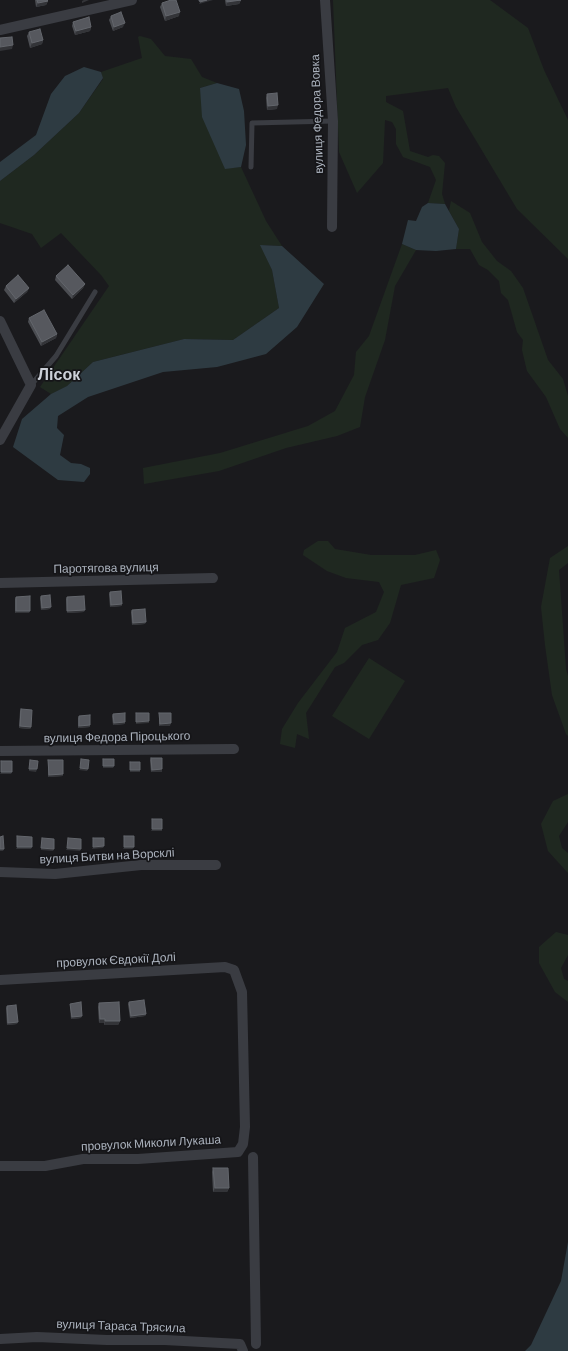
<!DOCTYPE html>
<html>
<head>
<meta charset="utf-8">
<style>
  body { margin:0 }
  canvas { display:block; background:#1a1a1d }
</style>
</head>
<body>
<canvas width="568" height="1351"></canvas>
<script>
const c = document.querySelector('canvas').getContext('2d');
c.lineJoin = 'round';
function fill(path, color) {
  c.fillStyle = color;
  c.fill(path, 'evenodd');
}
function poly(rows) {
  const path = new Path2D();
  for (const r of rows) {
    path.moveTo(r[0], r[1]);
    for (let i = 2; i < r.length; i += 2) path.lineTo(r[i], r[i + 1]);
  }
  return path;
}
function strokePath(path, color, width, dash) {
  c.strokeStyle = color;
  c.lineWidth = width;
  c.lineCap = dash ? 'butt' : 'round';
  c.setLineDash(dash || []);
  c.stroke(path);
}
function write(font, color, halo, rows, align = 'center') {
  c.font = font + ' Barlow,sans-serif';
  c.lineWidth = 3.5;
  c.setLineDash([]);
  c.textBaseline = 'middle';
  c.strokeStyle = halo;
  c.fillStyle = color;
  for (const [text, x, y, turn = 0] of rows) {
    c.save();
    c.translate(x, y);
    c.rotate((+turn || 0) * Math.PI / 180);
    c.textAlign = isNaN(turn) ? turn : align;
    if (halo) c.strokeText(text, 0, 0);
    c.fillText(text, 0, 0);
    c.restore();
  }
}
fill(poly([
  [333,0,490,0,528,28,544,70,568,120,568,259,517,209,456,107,448,88,386,96,386,102,403,111,410,151,428,157,433,155,439,156,445,163,442,194,445,204,428,203,436,180,430,167,403,157,396,144,396,129,392,122,385,120,383,163,357,193,339,152],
  [140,36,151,39,165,56,191,59,202,77,217,83,200,88,225,168,241,167,266,221,282,246,261,245,272,270,279,308,233,340,184,339,93,362,67,386,51,394,40,387,109,286,101,275,61,233,41,248,32,234,0,223,0,181,34,155,79,113,103,79,101,72,142,58,138,37],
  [451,201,470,213,482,242,497,261,511,271,523,288,548,360,563,379,568,396,568,438,560,429,546,397,527,371,522,350,523,340,517,332,508,300,501,293,499,281,488,270,479,265,470,249,456,249,459,229,449,211],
  [402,244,416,250,395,286,385,340,365,397,360,427,337,436,286,448,219,471,144,484,143,468,220,453,308,426,335,411,354,375,356,352,369,336],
  [318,541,328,541,335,549,371,555,415,555,436,550,440,560,434,578,401,585,390,623,378,640,362,645,344,663,335,667,306,713,309,739,297,734,295,748,280,744,282,729,298,703,337,652,345,628,376,612,384,592,379,582,346,578,327,571,303,555,304,550],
  [568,546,568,563,559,570,566,669,568,676,568,736,566,734,552,695,545,645,541,607,550,558],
  [369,658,405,681,369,739,332,716],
  [568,794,568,822,559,836,562,848,568,853,568,873,548,851,541,824,553,801],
  [556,932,568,935,568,955,561,968,564,979,568,981,568,1002,555,992,539,963,539,947]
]), '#1f2820');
fill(poly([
  [84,67,101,72,103,78,79,113,34,155,0,181,0,162,36,135,51,94,65,76],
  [217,83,239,89,244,111,246,145,241,167,225,169,202,117,200,88],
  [428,203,445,204,459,229,456,249,436,251,416,250,402,244,408,220,416,221,422,207],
  [260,245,282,246,324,284,297,327,266,354,217,367,163,372,88,397,58,416,57,428,64,435,60,455,71,463,81,464,90,468,90,474,84,482,58,480,13,447,22,419,51,394,67,386,93,362,184,339,233,340,279,308,272,270],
  [568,1242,568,1351,525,1351,531,1345,561,1281]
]), '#2e3b42');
strokePath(poly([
  [251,167,252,123,333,121],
  [31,385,56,356,95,292]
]), '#3a3c42', 5);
strokePath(poly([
  [325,0,333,121,332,227],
  [0,30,132,0],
  [0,321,31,385,0,440],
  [0,583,213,578],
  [0,751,234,749],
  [0,872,55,874,141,865,216,865],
  [0,980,225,967,234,970,242,992,245,1127,243,1144,238,1152,138,1159,83,1159,45,1166,0,1166],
  [253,1157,256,1344],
  [0,1339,37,1337,107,1340,165,1340,240,1344,243,1351]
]), '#3a3c42', 10);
fill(poly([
  [35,0,47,0,48,1,46,5,36,7],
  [225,0,241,0,239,4,226,6],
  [162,3,179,16,165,21,160,7],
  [111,16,123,27,113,31,109,20],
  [73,22,91,27,90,31,75,35,72,26],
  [29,32,43,40,42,44,30,48,27,36],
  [267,94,277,109,267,110,266,98],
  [56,276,85,284,83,288,72,299,55,280],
  [6,286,29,288,27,292,14,303,4,290],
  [29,318,57,334,56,338,41,346,28,322],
  [110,592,122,604,122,606,110,607,109,594],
  [41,596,50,609,41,610,40,598],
  [16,597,29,613,15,613,15,599],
  [67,597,84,612,67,613,66,599],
  [132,610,145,624,132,625,131,612],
  [21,709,31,727,30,729,19,728,20,711],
  [159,713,170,726,159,726],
  [113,714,125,724,113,725,112,716],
  [79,716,90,727,78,728,78,718],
  [151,758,162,772,151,772,150,760],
  [48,760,63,776,48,777],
  [129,1002,146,1014,145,1016,130,1018,128,1004],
  [99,1003,120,1021,118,1025,104,1025,104,1023,99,1023,98,1007],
  [70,1004,81,1018,71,1019,70,1006],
  [7,1006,17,1024,7,1025,6,1008],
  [213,1168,229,1188,227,1192,213,1192,212,1172]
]), '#4b4d52');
fill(poly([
  [84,0,89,0,82,3,82,1],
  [207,0,213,0,199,4,200,2],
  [241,0,239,4,226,6,227,2],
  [48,1,46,5,36,7,38,3],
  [180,12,179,16,165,21,166,16],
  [125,23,123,27,113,31,114,27],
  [91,27,90,31,75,35,76,31],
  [43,40,42,44,30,48,32,43],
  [13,45,12,49,0,51,0,47],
  [278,105,277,109,267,110,268,106],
  [85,284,83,288,72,299,73,295],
  [29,288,27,292,14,303,16,299],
  [57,334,56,338,41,346,42,342],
  [122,604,122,606,110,607,111,605],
  [51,607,50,609,41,610,42,608],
  [85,610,84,612,67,613,67,611],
  [16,611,30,611,29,613,15,613],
  [146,622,145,624,132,625,133,623],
  [149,721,149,723,136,724,136,722],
  [125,722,125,724,113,725,114,723],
  [171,723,170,726,159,726,160,724],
  [90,725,90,727,78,728,79,726],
  [20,726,31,727,30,729,19,728],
  [103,766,114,766,113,768,103,768],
  [80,768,88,769,87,771,79,770],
  [29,769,37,769,36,772,29,771],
  [162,769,162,772,151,772,152,770],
  [130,770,140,770,140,772,130,772],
  [1,772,12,772,11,774,0,774],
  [63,774,63,776,48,777,49,775],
  [152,829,162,829,162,831,151,831],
  [104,846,103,848,92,849,93,847],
  [17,847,32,847,31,849,16,849],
  [124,847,134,847,133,849,123,849],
  [41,848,54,849,53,851,41,850],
  [67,848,81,849,80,851,66,850],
  [0,849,4,849,3,851,0,851],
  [146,1014,145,1016,130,1018,131,1016],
  [82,1016,81,1018,71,1019,72,1017],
  [100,1019,105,1019,104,1023,99,1023],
  [105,1021,120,1021,118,1025,104,1025],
  [18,1022,17,1024,7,1025,8,1023],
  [215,1188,229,1188,227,1192,213,1192]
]), '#333438');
const building = poly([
  [37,0,47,0,48,1,38,3,37,0],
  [171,0,176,0,180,12,166,16,162,3,171,0],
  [199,0,207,0,200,2,199,0],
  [227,0,241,0,227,2,227,0],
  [121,12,125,23,114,27,111,16,121,12],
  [89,17,91,27,76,31,73,22,89,17],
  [40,29,43,40,32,43,29,32,40,29],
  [12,37,13,45,0,47,0,38,12,37],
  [277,93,278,105,268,106,267,94,277,93],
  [68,265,85,284,73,295,56,276,68,265],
  [18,275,29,288,16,299,6,286,18,275],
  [44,310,57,334,42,342,29,318,44,310],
  [121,591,122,604,111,605,110,592,121,591],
  [50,595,51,607,42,608,41,596,50,595],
  [30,596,30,611,16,611,16,597,30,596],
  [84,596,85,610,67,611,67,597,84,596],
  [145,609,146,622,133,623,132,610,145,609],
  [21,709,32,710,31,727,20,726,21,709],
  [125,713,125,722,114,723,113,714,125,713],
  [136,713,149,713,149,721,136,722,136,713],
  [159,713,171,713,171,723,160,724,159,713],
  [90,715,90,725,79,726,79,716,90,715],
  [151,758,162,758,162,769,152,770,151,758],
  [81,759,89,760,88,769,80,768,81,759],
  [103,759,114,759,114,766,103,766,103,759],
  [30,760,38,761,37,769,29,769,30,760],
  [48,760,63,760,63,774,49,775,48,760],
  [1,761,12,761,12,772,1,772,1,761],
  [130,762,140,762,140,770,130,770,130,762],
  [152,819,162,819,162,829,152,829,152,819],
  [3,836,4,849,0,849,0,837,3,836],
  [17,836,32,837,32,847,17,847,17,836],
  [124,836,134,836,134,847,124,847,124,836],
  [42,838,54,839,54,849,41,848,42,838],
  [68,838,81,839,81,849,67,848,68,838],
  [93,838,104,838,104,846,93,847,93,838],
  [144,1000,146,1014,131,1016,129,1002,144,1000],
  [81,1002,82,1016,72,1017,70,1004,81,1002],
  [119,1002,120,1021,105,1021,105,1019,100,1019,99,1003,119,1002],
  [16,1005,18,1022,8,1023,7,1006,16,1005],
  [213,1168,228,1168,229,1188,215,1188,213,1168]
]);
fill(building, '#56585e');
strokePath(building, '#63666c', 1);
write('12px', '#abb2bd', '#151518', [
  ["вулиця Федора Вовка",317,114,-92],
  ["Паротягова вулиця",106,568,-1],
  ["вулиця Федора Піроцького",117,737,-1],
  ["вулиця Битви на Ворсклі",107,856,-3],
  ["провулок Євдокії Долі",116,960,-3],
  ["провулок Миколи Лукаша",151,1143,-3],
  ["вулиця Тараса Трясила",121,1326,2]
]);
write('bold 16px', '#cdd1d9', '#151518', [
  ["Лісок",59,375]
]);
</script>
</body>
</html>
